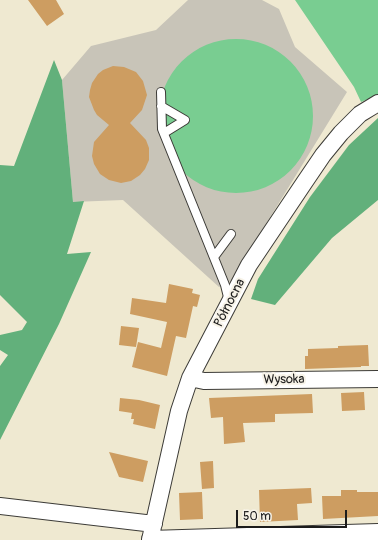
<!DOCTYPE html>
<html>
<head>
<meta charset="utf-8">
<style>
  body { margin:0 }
  #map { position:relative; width:378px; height:540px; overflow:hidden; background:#efe9d1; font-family:Pangolin,sans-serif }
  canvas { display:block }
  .scale { position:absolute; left:236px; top:510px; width:111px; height:18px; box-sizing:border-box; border:2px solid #1c1c1c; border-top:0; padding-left:5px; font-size:12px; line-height:14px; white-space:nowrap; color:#1c1c1c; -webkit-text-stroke:3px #f7f3e8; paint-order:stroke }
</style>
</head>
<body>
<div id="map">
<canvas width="378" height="540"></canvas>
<div class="scale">50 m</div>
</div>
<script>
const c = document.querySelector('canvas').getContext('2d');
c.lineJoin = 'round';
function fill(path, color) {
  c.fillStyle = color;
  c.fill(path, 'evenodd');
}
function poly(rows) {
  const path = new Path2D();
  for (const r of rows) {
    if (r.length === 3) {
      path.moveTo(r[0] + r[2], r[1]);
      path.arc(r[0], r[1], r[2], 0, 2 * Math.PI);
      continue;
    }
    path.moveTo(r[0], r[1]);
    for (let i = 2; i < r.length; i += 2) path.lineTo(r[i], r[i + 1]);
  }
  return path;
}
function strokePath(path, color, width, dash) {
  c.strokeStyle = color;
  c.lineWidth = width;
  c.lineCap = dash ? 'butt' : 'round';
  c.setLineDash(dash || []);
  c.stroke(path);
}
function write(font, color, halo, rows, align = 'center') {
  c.font = font + ' Pangolin,sans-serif';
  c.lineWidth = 4;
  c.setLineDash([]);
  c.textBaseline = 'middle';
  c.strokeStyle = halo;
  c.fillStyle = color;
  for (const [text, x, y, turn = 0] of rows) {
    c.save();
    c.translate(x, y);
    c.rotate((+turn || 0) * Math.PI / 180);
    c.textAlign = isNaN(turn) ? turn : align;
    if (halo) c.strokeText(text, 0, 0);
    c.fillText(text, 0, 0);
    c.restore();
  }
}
fill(poly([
  [188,0,262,0,279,9,295,47,347,92,231,281,219,287,123,200,73,202,62,80,91,46,156,30]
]), '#c8c4b8');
fill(poly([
  [295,0,378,0,378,95,361,102,354,87],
  [236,116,77]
]), '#79cd91');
fill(poly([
  [54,60,62,80,73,202,84,201,67,254,91,252,59,324,0,440,0,366,8,355,0,350,0,335,22,330,27,322,0,295,0,165,14,166],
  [378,118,378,200,332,238,275,305,251,299,258,279,310,197,349,145]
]), '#62b07b');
fill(poly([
  [28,0,56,0,64,14,47,26],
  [113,66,124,67,136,72,143,81,147,95,142,110,130,123,146,140,149,148,149,160,145,169,140,175,131,181,121,183,109,180,100,174,94,164,92,156,94,142,109,125,97,115,94,110,89,97,90,90,92,83,98,74,103,70],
  [169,284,193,289,192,293,200,295,197,307,193,306,186,338,176,336,167,376,132,367,138,342,161,348,167,322,130,314,132,298,166,303],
  [121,326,139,328,136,347,119,345],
  [368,345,369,366,361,366,361,367,305,369,305,356,308,356,308,349,338,348,338,346],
  [364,392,365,410,342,411,341,393],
  [312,394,313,413,275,414,275,422,243,423,245,442,224,444,223,417,211,418,209,398],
  [120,398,139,400,160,405,155,429,133,424,134,419,131,419,132,413,119,411],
  [109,452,148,461,143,482,119,477],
  [213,461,214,488,202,489,200,462],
  [311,488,312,503,297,504,298,520,260,522,259,490],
  [341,490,357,490,357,492,378,492,378,516,323,519,322,496,341,496],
  [202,492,203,519,180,520,179,493]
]), '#cd9d61');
const service = poly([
  [161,92,162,129,225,285,229,301],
  [161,106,185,120,164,133],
  [214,257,231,234]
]);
const minor = poly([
  [190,378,204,381,378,379],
  [0,506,154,524],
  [150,539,378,532],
  [150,540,179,411,190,378,249,265,304,183,323,155,341,133,360,114,378,103]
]);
strokePath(service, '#3c3b37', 10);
strokePath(minor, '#3c3b37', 18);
strokePath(service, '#fff', 8);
strokePath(minor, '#fff', 16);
write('13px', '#1c1c1c', '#f7f3e8', [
  ["Północna",230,303,-63],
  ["Wysoka",284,380,-1]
]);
</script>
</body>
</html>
